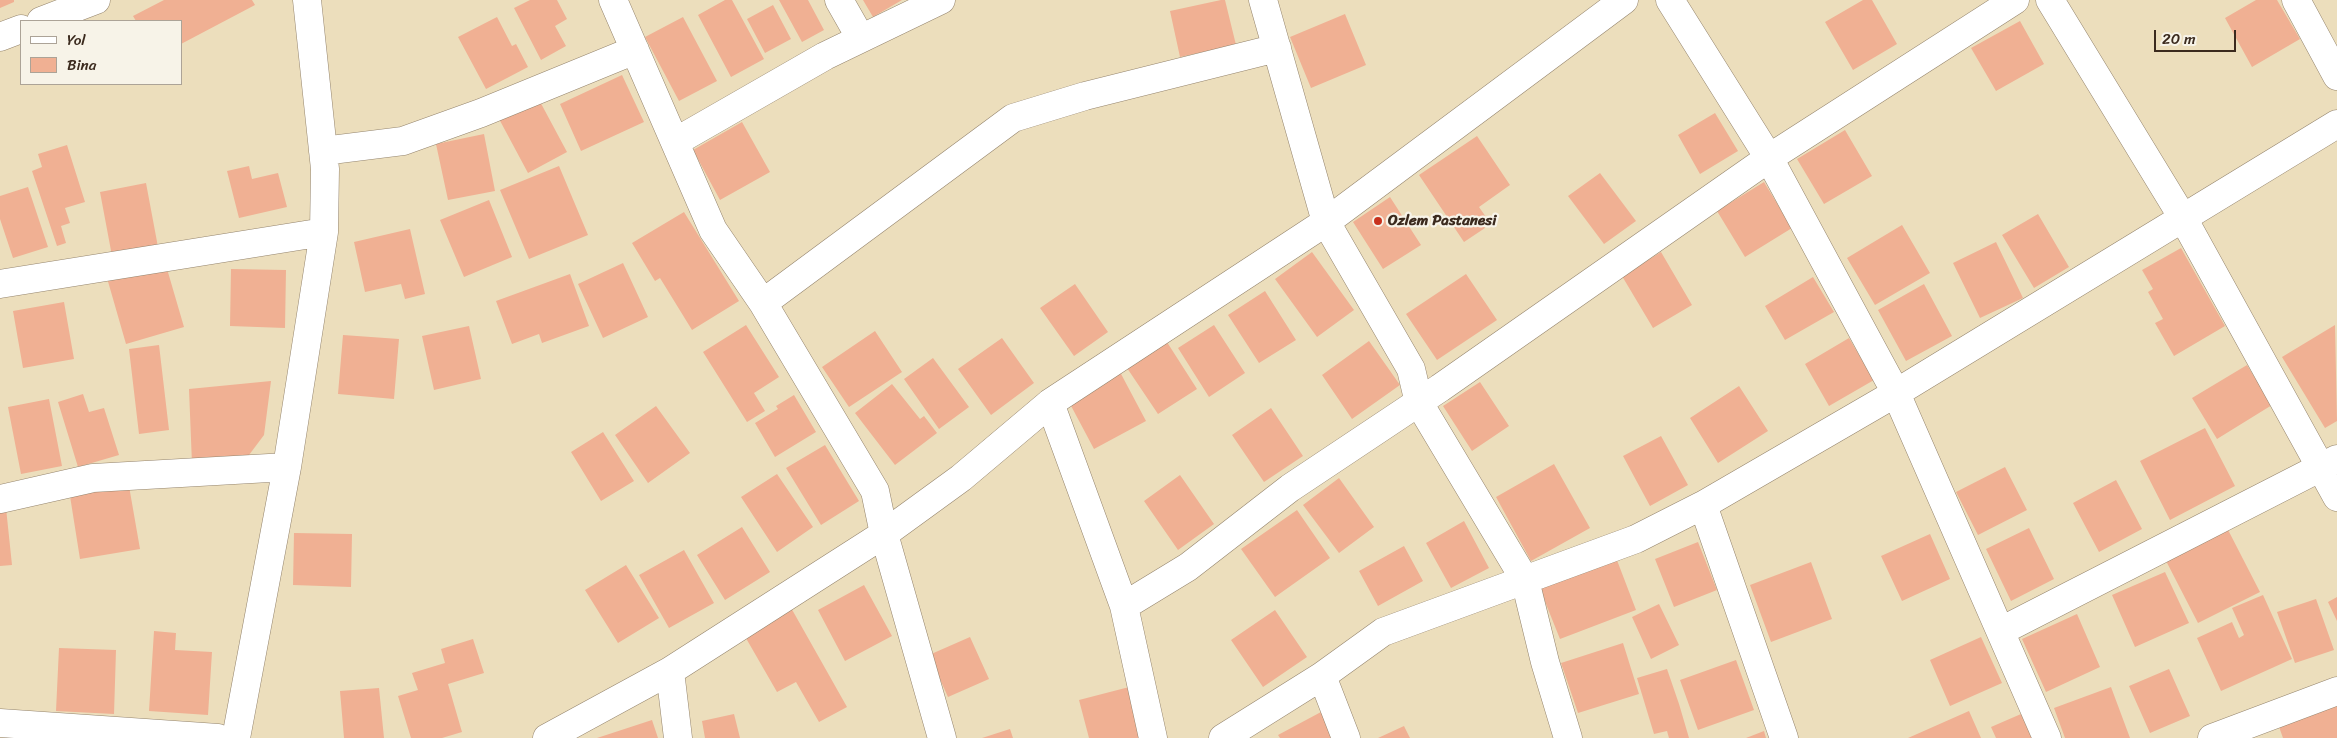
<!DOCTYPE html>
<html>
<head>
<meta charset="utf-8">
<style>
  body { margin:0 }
  #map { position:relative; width:2337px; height:738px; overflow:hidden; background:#ecdebc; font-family:Sriracha,sans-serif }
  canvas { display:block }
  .legend { position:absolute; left:20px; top:20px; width:162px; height:65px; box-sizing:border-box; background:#f7f3e8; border:1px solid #aca397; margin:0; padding:6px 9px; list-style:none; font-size:15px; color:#3b2a1e }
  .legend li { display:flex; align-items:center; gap:10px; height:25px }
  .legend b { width:25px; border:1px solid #aca397 }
  .scale { position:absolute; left:2154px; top:30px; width:82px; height:22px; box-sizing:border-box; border:2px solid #3b2a1e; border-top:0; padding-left:6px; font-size:15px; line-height:18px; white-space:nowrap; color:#3b2a1e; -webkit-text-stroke:4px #f7f3e8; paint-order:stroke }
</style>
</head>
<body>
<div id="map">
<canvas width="2337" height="738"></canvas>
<ul class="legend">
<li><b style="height:6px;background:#fff"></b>Yol</li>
<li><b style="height:14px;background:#f0b093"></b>Bina</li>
</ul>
<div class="scale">20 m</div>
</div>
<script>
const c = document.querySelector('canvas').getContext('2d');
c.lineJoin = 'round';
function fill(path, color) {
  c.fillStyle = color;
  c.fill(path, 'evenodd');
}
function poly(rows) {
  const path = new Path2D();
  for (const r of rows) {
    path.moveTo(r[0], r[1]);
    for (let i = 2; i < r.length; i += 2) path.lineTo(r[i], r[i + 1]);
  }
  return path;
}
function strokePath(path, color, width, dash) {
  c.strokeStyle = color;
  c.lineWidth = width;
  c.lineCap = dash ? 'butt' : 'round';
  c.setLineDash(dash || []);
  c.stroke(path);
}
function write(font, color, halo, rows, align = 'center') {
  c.font = font + ' Sriracha,sans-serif';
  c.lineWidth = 4.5;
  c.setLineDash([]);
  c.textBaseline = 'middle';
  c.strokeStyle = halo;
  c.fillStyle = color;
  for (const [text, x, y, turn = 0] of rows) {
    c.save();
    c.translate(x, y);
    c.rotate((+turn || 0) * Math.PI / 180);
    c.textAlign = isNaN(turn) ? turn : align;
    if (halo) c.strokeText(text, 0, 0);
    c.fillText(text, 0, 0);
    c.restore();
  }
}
fill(poly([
  [0,0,14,0,14,2,0,8],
  [164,0,252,0,255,5,181,44,181,21,136,21,133,16],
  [530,0,557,0,567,19,555,26,566,46,541,60,514,8],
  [725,0,732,0,764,59,731,77,698,15],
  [779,0,808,0,824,30,802,42],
  [863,0,902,0,873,17],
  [1221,0,1225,0,1236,45,1180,57,1170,11],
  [1863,0,1872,0,1897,44,1853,70,1825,22],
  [2256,0,2277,0,2300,39,2252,67,2225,18],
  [773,5,791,39,765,53,747,19],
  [1345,14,1366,65,1311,88,1290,37],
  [497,17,512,46,516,44,528,67,486,89,458,37],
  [683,17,717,81,679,101,645,37],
  [2020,21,2044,64,1996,91,1971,48],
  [622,75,644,122,581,151,560,104],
  [537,96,567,152,528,173,498,117],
  [1715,113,1738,151,1700,174,1678,135],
  [742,122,770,172,720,200,693,150],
  [1845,130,1872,176,1824,204,1797,159],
  [484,134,495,191,448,200,436,144],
  [1477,136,1510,185,1479,207,1486,217,1480,221,1485,228,1464,242,1419,175],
  [67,145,85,202,65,208,70,223,61,226,66,243,57,246,32,171,42,167,38,154],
  [249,166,252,179,278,173,287,207,239,218,227,171],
  [559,166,588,235,529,259,500,190],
  [1600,173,1636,221,1604,244,1568,196],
  [1764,182,1792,228,1745,257,1717,211],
  [146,183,158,247,112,256,100,192],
  [28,187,48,247,13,258,0,219,0,196],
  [1390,197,1421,245,1383,269,1353,222],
  [489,200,512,257,464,277,440,220],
  [684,212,739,301,692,330,660,278,655,281,632,243],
  [2038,214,2069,267,2034,288,2002,235],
  [1902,225,1930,273,1875,305,1847,258],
  [410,229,425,294,405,299,401,284,365,292,354,242],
  [1996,242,2023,298,1980,318,1953,263],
  [2181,248,2225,326,2174,356,2155,323,2163,319,2148,292,2153,289,2142,270],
  [1312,252,1354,310,1317,337,1275,279],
  [1661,252,1692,305,1653,328,1622,276],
  [165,262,184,327,126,344,107,278],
  [623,263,648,317,603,338,578,284],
  [231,269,286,270,285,328,230,326],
  [570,274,589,326,542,343,539,334,512,344,496,301],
  [1466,274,1497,320,1437,360,1406,314],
  [1813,277,1834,312,1785,340,1765,306],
  [1075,284,1108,332,1074,356,1040,308],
  [1924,284,1952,336,1906,361,1878,310],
  [1265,291,1296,340,1259,363,1228,315],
  [64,302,74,359,23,368,13,311],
  [746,325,779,377,754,393,765,411,747,422,703,352],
  [1214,325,1245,373,1209,397,1178,348],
  [2335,325,2337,421,2325,428,2282,357],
  [469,326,481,379,434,390,422,336],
  [875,331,902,372,849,407,822,367],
  [343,335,399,339,394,399,338,394],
  [1002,338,1034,383,991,415,958,369],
  [1849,338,1874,380,1829,406,1805,364],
  [1165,339,1197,389,1158,414,1125,365],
  [1369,341,1400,385,1352,419,1322,375],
  [159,345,169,430,139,434,129,349],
  [933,358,969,407,939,429,904,379],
  [2247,365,2272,405,2217,439,2192,398],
  [1120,372,1146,421,1094,449,1069,402],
  [271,381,264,435,246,459,192,464,189,389],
  [1480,382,1509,426,1472,451,1443,406],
  [892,384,920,419,924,416,937,433,895,465,855,413],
  [1739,386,1768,431,1718,463,1690,418],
  [83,394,89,412,104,408,119,455,78,467,58,402],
  [794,395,816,432,775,457,755,423,778,409,776,406],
  [49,399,62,466,21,474,8,407],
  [656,406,690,453,648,483,615,435],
  [1271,408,1303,456,1264,482,1232,435],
  [2205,428,2235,486,2170,520,2140,461],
  [603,432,634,481,601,501,571,452],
  [1661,436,1688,485,1650,506,1623,456],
  [825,445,859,501,821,525,786,468],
  [1554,464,1590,528,1531,561,1496,497],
  [2005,467,2027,510,1978,535,1956,492],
  [777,474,813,527,777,552,741,497],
  [1180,475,1214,524,1178,550,1144,501],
  [1339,478,1374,527,1339,553,1303,505],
  [2116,480,2142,529,2099,552,2073,503],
  [129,486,140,549,80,559,70,496],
  [0,508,6,508,12,565,0,566],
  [1297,510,1330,558,1275,597,1241,549],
  [1464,521,1489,568,1451,588,1426,543],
  [2225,524,2260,592,2198,623,2163,555],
  [742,527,770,572,725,600,697,555],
  [2029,528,2054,579,2011,601,1986,549],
  [294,533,352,534,351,587,293,585],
  [1930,534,1950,579,1902,601,1881,556],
  [1698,542,1717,590,1674,607,1655,559],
  [1404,546,1423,581,1378,606,1359,571],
  [684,550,714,603,669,628,639,575],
  [1615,555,1636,610,1560,639,1538,584],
  [1811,562,1832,619,1771,642,1750,585],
  [626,565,659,618,618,643,585,590],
  [2165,572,2189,623,2135,647,2112,595],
  [864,585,892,636,845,661,818,610],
  [2263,595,2292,659,2221,691,2197,638,2232,622,2239,638,2244,635,2232,608],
  [2337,597,2337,621,2328,602],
  [2316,599,2334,650,2295,663,2277,612],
  [1659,604,1679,645,1651,659,1632,617],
  [790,606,847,707,819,722,796,682,777,692,743,633],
  [1275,610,1307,657,1263,687,1231,640],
  [2077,614,2100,667,2046,692,2022,639],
  [154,631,176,633,175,650,212,652,208,715,149,711],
  [970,637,989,679,948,697,929,655],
  [1981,637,2002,683,1950,706,1930,660],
  [473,639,484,673,448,684,462,732,442,738,411,738,398,696,418,690,412,673,445,663,441,649],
  [1623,643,1639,694,1578,713,1561,663],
  [59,648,116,650,114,714,56,711],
  [1736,660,1754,710,1698,730,1680,680],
  [1667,669,1679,704,1689,738,1669,738,1667,731,1654,734,1637,678],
  [2169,669,2190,716,2150,733,2129,686],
  [1133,686,1148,738,1089,738,1079,700],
  [2111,687,2130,738,2065,738,2054,708],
  [379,688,384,738,344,738,340,691],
  [2337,702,2337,738,2283,738,2278,724],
  [1969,711,1981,738,1908,738],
  [1321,712,1335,738,1280,738,1278,735],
  [734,714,740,738,705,738,702,721],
  [2021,714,2032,738,1996,738,1991,727],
  [652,720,658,738,597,738],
  [1404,726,1410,738,1378,738],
  [1010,729,1013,738,982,738],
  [1764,731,1766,738,1746,738]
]), '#f0b093');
const minor = poly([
  [613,0,713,230,763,303,875,491,884,534,942,738],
  [839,0,860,37],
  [1263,0,1326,222,1411,369,1419,403,1525,580,1545,662,1568,738],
  [1670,0,1769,158,1896,393,2047,738],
  [2050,0,2183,218,2337,497],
  [2296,0,2337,76],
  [41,21,96,0],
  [0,37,21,29],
  [675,142,825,56,941,0],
  [323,151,403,141,481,113,635,50],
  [0,284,324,232],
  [763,303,1013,118,1085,96,1277,48],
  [1050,403,1124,606,1153,738],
  [0,499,93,478,287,467],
  [1703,505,1784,738],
  [1124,606,1188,567,1290,488,1440,388,1769,158,2015,0],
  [2001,631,2337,459],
  [670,671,678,738],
  [1322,676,1346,738],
  [0,723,218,738],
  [236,738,287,467,324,232,325,169,307,0],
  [547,738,670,671,884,534,961,478,1050,403,1326,222,1624,0],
  [1223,738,1322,676,1383,632,1636,539,1703,505,1896,393,2337,124],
  [2212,738,2337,691]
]);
strokePath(minor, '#94846d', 29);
strokePath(minor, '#fff', 28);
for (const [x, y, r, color] of [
  [1378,221,5,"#c8321e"]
]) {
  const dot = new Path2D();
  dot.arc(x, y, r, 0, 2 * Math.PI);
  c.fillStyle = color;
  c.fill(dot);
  strokePath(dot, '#f7f3e8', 2);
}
write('bold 15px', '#3b2a1e', '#f7f3e8', [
  ["Ozlem Pastanesi",1388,221]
], 'left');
</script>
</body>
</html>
